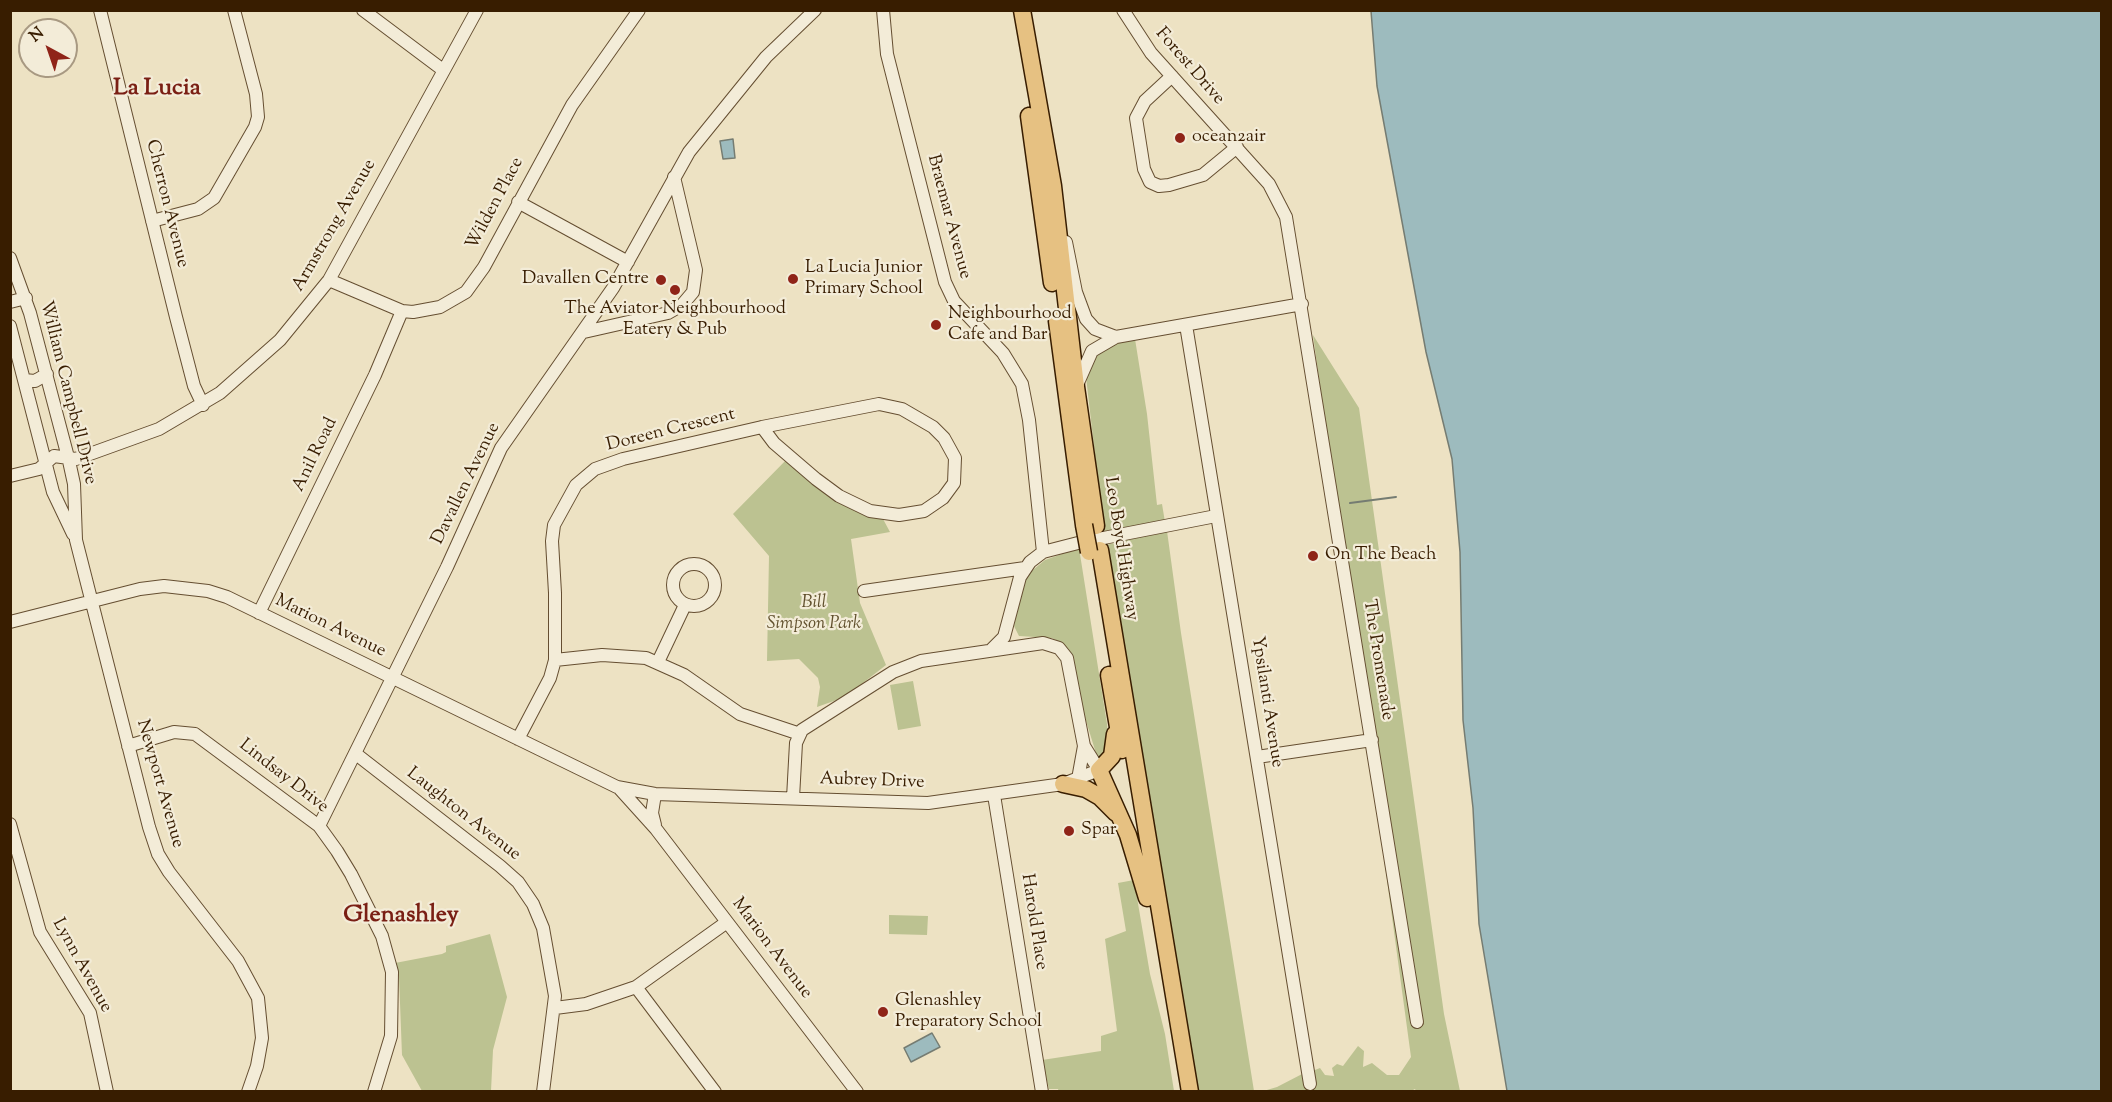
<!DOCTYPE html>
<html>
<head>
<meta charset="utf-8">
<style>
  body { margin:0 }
  #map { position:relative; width:2112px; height:1102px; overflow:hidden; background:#ede2c3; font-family:"Sorts Mill Goudy",serif }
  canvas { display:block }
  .frame { position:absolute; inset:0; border:12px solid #381d00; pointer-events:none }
  .north { position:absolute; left:18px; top:18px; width:60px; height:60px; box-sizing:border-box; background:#f3ecd8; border:2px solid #a89982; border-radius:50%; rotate:320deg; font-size:16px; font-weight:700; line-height:24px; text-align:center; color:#381d00 }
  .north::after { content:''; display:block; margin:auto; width:21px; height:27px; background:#8f2418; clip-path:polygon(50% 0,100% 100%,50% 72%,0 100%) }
</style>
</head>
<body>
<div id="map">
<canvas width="2112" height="1102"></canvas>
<div class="frame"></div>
<div class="north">N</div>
</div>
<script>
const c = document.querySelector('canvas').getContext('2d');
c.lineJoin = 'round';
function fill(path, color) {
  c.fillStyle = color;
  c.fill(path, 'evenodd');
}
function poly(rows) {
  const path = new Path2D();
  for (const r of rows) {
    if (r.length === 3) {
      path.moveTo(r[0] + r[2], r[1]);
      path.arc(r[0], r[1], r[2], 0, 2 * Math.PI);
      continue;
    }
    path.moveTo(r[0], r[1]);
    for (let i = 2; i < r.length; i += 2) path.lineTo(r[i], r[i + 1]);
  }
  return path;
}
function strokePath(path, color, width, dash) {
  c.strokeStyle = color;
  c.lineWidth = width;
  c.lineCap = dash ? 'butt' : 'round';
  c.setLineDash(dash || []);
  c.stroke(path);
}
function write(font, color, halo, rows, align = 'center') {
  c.font = font + ' "Sorts Mill Goudy",serif';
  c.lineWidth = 4.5;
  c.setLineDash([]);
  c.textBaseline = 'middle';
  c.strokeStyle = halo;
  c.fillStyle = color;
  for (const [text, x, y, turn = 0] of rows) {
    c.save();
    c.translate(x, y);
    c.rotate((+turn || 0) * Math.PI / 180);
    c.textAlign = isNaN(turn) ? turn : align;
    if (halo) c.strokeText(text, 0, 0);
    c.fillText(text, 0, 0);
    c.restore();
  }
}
fill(poly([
  [1313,335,1359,408,1444,1014,1460,1091,1416,1091,1415,1089,1409,1092,1313,1091,1310,1072,1320,1068,1325,1075,1334,1076,1332,1068,1337,1064,1343,1066,1358,1046,1364,1051,1363,1067,1372,1063,1387,1075,1399,1075,1411,1057],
  [1135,339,1147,414,1157,505,1162,504,1165,522,1104,533,1086,377,1097,353,1111,344],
  [790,456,883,519,890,532,851,539,860,603,886,665,845,697,817,707,820,687,818,678,799,659,767,661,769,556,733,514],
  [1167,531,1181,633,1254,1091,1196,1091,1106,545],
  [1079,548,1107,724,1109,749,1099,763,1062,643,1052,638,1019,636,1014,626,1024,581,1028,574,1045,560],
  [913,681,921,726,898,730,890,685],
  [1134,880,1150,974,1165,1034,1174,1091,1059,1092,1058,1089,1049,1089,1042,1060,1101,1051,1101,1036,1117,1031,1105,939,1126,931,1118,883],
  [889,915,928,916,927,935,889,934],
  [490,934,507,997,493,1050,491,1091,422,1091,402,1055,399,977,395,963,442,954,446,952,446,946],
  [1306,1072,1308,1091,1260,1092,1277,1087]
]), '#bcc291');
const water = poly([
  [1371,11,2101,11,2101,1091,1507,1091,1479,924,1473,808,1463,720,1460,552,1452,459,1426,352,1377,86,1371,11],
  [733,139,735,158,723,159,720,141,733,139],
  [932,1033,940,1047,911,1062,904,1048,932,1033]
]);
fill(water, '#9dbbbe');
strokePath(water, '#757c72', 1.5);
strokePath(poly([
  [1350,503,1396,497]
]), '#757c72', 2);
const minor = poly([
  [100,10,176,317,194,386,203,405],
  [363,10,443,70],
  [883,10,887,54,945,282,954,301,1003,353,1022,384,1029,420,1043,552],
  [1123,10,1151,53,1269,184,1286,217,1417,1022],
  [1172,76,1145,101,1136,118,1144,169,1150,182,1159,186,1169,185,1203,175,1237,147],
  [518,202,628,262],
  [152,221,198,209,214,198,255,127,258,117,256,94,234,10],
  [1066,242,1076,292,1086,319,1095,329,1116,337],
  [10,258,30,313,69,461,74,484,76,540,149,827,158,854,169,872,238,961,258,998,262,1038,257,1066,248,1092],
  [329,280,402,311,413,312,440,307,466,292,484,267,572,105,639,10],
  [10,302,26,298],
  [1186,325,1310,1084],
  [10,326,53,492,73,534],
  [584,332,668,313,682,305,693,292,696,270,674,177],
  [24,380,35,381,47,374],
  [1077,385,1092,351,1116,337,1302,304],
  [10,476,39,469,54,456,76,459,159,429,220,393,280,340,329,280,477,10],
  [694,585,21],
  [864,591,1025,568],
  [259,613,375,375,402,311],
  [10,622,140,589,164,586,208,591,227,597,617,787,655,794,928,803,1063,784,1099,770,1084,746,1067,658,1059,648,1043,643,921,661,893,672,802,730,796,743,793,798],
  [992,649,1004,637,1020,577,1030,562,1043,552,1078,543,1216,516],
  [555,660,602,655,646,658,684,675,740,714,800,734],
  [658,662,685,605],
  [518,739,550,678,555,660,555,593,552,541,554,525,576,485,595,469,623,459,762,427,879,404,902,409,933,427,944,438,955,458,954,483,943,498,924,511,899,515,870,511,839,496,816,479,774,443,762,427],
  [128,746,174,732,195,734,319,826,337,851,351,874,382,936,392,972,391,1036,374,1092],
  [356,754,500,866,518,882,533,904,543,928,555,996,543,1092],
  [1257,757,1372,740],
  [1078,779,1084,746],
  [619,788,656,829,857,1092],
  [655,794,652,813,655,825],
  [994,795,1042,1092],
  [10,824,40,932,90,1013,107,1092],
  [319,826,447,567,501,448,613,288,689,152,766,57,815,10],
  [636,987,715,1092],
  [555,1008,586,1004,636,987,727,922]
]);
const highway = poly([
  [1022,10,1053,186,1076,387,1096,526],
  [1029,116,1052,283],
  [1057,321,1084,525],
  [1100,550,1190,1092],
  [1109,675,1122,750],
  [1115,734,1112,756,1099,770,1128,835,1147,898],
  [1063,784,1086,789,1100,797,1116,813]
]);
strokePath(minor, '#654e31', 14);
strokePath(highway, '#381d00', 19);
strokePath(minor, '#f3ecd8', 12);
strokePath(highway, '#e6c182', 16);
const highwayBridge = poly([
  [1084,525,1089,552]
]);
strokePath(highwayBridge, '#381d00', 19, []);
strokePath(highwayBridge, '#e6c182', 16);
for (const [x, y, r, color] of [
  [1180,138,6,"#8f2418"],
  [793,279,6,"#8f2418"],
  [661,280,6,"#8f2418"],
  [675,290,6,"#8f2418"],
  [936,325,6,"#8f2418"],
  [1313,556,6,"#8f2418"],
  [1069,831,6,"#8f2418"],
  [883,1012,6,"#8f2418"]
]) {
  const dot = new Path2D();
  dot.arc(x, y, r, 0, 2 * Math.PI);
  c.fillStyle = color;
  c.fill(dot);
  strokePath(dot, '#f3ecd8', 2);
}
write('18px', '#381d00', '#f3ecd8', [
  ["Forest Drive",1189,67,49],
  ["Cherron Avenue",166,204,76],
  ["Wilden Place",496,204,-62],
  ["Braemar Avenue",948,217,75],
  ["Armstrong Avenue",335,226,-60],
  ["William Campbell Drive",67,393,76],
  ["Doreen Crescent",671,431,-14],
  ["Anil Road",316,455,-64],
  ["Davallen Avenue",467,484,-64],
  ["Leo Boyd Highway",1120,549,81],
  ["Marion Avenue",330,627,26],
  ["The Promenade",1377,660,81],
  ["Ypsilanti Avenue",1266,702,81],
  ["Lindsay Drive",283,777,38],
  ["Aubrey Drive",872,782,2],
  ["Newport Avenue",159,784,74],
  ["Laughton Avenue",463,815,38],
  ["Harold Place",1033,922,81],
  ["Marion Avenue",771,949,53],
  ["Lynn Avenue",81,966,61]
]);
write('18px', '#381d00', '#f3ecd8', [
  ["ocean2air",1192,138],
  ["La Lucia Junior",805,269],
  ["Primary School",805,290],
  ["Davallen Centre",649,280,"right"],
  ["The Aviator Neighbourhood",675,310,"center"],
  ["Eatery & Pub",675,331,"center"],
  ["Neighbourhood",948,315],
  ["Cafe and Bar",948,336],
  ["On The Beach",1325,556],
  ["Spar",1081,831],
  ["Glenashley",895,1002],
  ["Preparatory School",895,1023]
], 'left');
write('italic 18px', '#604f2c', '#f3ecd8', [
  ["Bill",814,604],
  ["Simpson Park",814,625]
]);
write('bold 24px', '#7a1f14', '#f3ecd8', [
  ["La Lucia",157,90],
  ["Glenashley",401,917]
]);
</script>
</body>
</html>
